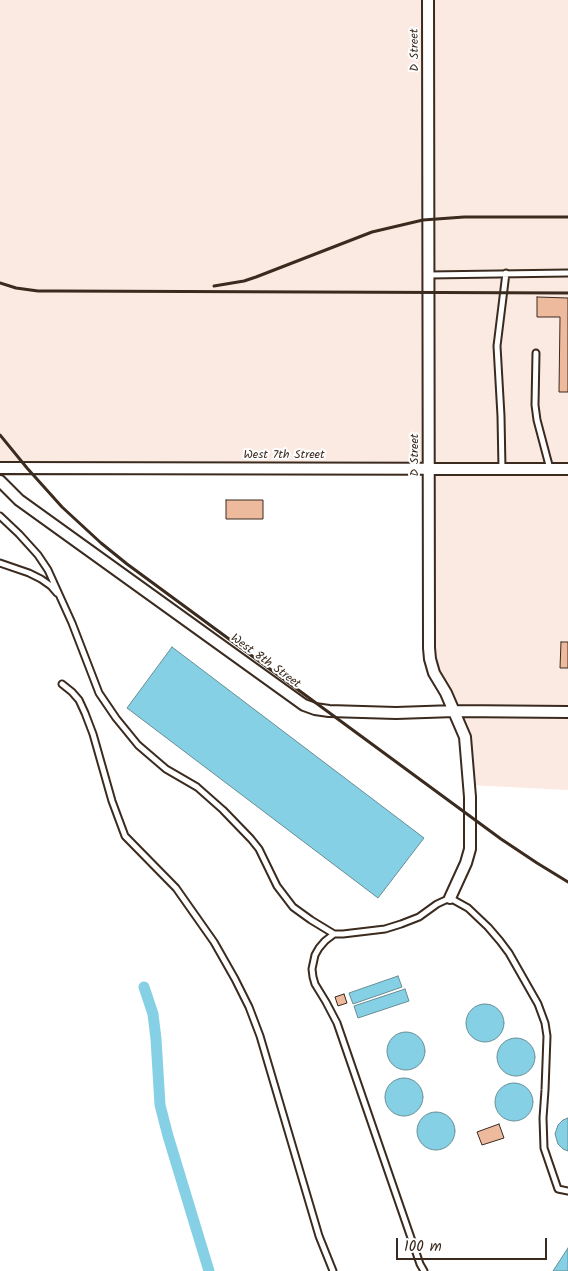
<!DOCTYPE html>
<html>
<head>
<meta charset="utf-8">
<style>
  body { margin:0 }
  #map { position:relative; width:568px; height:1271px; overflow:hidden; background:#fff; font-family:Kalam,sans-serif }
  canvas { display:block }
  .scale { position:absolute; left:396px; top:1238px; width:151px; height:22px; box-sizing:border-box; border:2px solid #3b2a1e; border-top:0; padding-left:6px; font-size:15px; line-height:18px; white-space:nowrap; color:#3b2a1e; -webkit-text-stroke:4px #fff; paint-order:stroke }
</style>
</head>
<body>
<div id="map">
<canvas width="568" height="1271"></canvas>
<div class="scale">100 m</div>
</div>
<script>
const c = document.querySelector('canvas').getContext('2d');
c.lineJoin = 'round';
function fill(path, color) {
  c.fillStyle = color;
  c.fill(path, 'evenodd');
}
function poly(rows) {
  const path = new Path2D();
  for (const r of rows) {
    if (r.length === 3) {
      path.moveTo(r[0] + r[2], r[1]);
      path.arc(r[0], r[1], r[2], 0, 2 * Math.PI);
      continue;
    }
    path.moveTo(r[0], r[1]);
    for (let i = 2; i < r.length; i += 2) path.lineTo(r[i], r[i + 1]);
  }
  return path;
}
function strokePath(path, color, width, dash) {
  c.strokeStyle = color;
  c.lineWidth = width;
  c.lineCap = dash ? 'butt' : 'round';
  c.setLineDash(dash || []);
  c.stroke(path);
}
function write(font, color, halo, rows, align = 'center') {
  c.font = font + ' Kalam,sans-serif';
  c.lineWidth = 4;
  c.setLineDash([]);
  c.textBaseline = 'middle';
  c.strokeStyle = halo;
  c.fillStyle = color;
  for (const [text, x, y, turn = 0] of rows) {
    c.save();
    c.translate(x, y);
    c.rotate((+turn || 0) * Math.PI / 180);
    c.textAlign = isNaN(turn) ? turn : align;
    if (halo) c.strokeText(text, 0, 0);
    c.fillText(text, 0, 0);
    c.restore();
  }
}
fill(poly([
  [0,0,568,0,568,790,469,785,455,711,430,659,428,469,0,468]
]), '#faeae2');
const water = poly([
  [172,647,424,838,378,898,127,708,172,647],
  [398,976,402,987,353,1004,349,993,398,976],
  [405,989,409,1001,358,1018,354,1006,405,989],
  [485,1023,19],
  [406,1051,19],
  [516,1057,19],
  [404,1097,19],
  [514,1102,19],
  [436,1131,19],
  [568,1118,568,1151,563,1149,558,1144,555,1134,558,1125,563,1120,568,1118],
  [568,1248,568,1271,553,1271,568,1248]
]);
fill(water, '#85d0e5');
strokePath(water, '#678e95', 1);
strokePath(poly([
  [144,987,153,1014,156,1039,160,1105,168,1136,209,1271]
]), '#85d0e5', 11);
const building = poly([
  [537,297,568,298,568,392,559,392,560,317,537,317,537,297],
  [226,500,263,500,263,519,226,519,226,500],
  [561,642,568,642,568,668,560,668,561,642],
  [344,994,347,1003,338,1006,335,997,344,994],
  [499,1124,504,1138,482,1145,477,1132,499,1124]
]);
fill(building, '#edba9e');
strokePath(building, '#3b2a1e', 1);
const service = poly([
  [429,275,568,273],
  [536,353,535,405,537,420,550,469],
  [502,469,501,416,497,346,506,273],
  [0,516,19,534,38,555,48,570,72,623,99,693,116,718,138,745,166,769,197,787,223,810,251,839,259,849,277,886,293,907,311,920,334,934,343,934,385,929,401,924,419,917,437,904,450,898,468,908,488,927,500,941,509,953,538,1004,545,1023,547,1036,545,1090,543,1118,544,1148,558,1189,568,1191],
  [0,563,29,573,41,579,51,586,57,593],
  [62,684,72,692,79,700,85,713,93,734,112,801,125,836,176,888,214,942,235,979,249,1007,260,1036,319,1236,333,1271],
  [334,934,325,941,319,948,315,955,312,969,313,977,315,984,326,1002,337,1023,390,1177,420,1264,424,1271]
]);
const minor = poly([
  [428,0,429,648,430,659,434,673,446,693,465,737,470,797,470,849,466,863,450,898],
  [0,468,568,469],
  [0,481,19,500,304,705,315,709,329,711,396,713,455,711,568,712]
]);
strokePath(service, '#3b2a1e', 9);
strokePath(minor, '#3b2a1e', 14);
strokePath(service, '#fff', 5);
strokePath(minor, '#fff', 10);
strokePath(poly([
  [0,283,16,288,38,291,57,291,568,293],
  [214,286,244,281,256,277,372,232,423,220,464,217,568,217],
  [0,435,27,468,62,507,101,543,127,564,501,839,537,863,568,882]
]), '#3b2a1e', 3);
write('12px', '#3b2a1e', '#fff', [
  ["D Street",416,50,-91],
  ["D Street",416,455,-90],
  ["West 7th Street",284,456],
  ["West 8th Street",265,662,36]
]);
</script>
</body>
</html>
